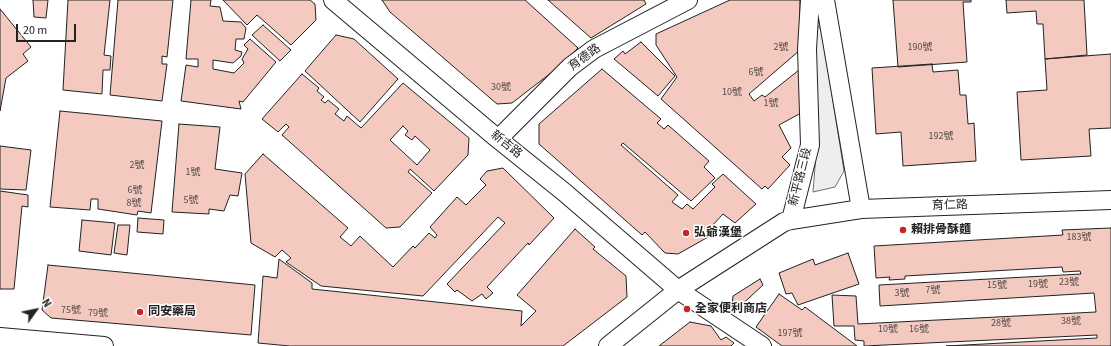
<!DOCTYPE html>
<html>
<head>
<meta charset="utf-8">
<style>
  body { margin:0 }
  #map { position:relative; width:1111px; height:346px; overflow:hidden; background:#fff; font-family:"Source Sans 3",sans-serif }
  canvas { display:block }
  .north { position:absolute; left:16px; top:290px; width:40px; height:40px; -webkit-text-stroke:3px #fff; paint-order:stroke; rotate:57deg; font-size:11px; font-weight:700; line-height:16px; text-align:center; color:#222 }
  .north::after { content:''; display:block; margin:auto; width:14px; height:18px; background:#222; clip-path:polygon(50% 0,100% 100%,50% 72%,0 100%) }
  .scale { position:absolute; left:16px; top:24px; width:60px; height:18px; box-sizing:border-box; border:2px solid #222; border-top:0; padding-left:5px; font-size:12px; line-height:14px; white-space:nowrap; color:#222; -webkit-text-stroke:3px #fff; paint-order:stroke }
</style>
</head>
<body>
<div id="map">
<canvas width="1111" height="346"></canvas>
<div class="north">N</div>
<div class="scale">20 m</div>
</div>
<script>
const c = document.querySelector('canvas').getContext('2d');
c.lineJoin = 'round';
function fill(path, color) {
  c.fillStyle = color;
  c.fill(path, 'evenodd');
}
function poly(rows) {
  const path = new Path2D();
  for (const r of rows) {
    path.moveTo(r[0], r[1]);
    for (let i = 2; i < r.length; i += 2) path.lineTo(r[i], r[i + 1]);
  }
  return path;
}
function strokePath(path, color, width, dash) {
  c.strokeStyle = color;
  c.lineWidth = width;
  c.lineCap = dash ? 'butt' : 'round';
  c.setLineDash(dash || []);
  c.stroke(path);
}
function write(font, color, halo, rows, align = 'center') {
  c.font = font + ' "Source Sans 3","Noto Sans TC",sans-serif';
  c.lineWidth = 3;
  c.setLineDash([]);
  c.textBaseline = 'middle';
  c.strokeStyle = halo;
  c.fillStyle = color;
  for (const [text, x, y, turn = 0] of rows) {
    c.save();
    c.translate(x, y);
    c.rotate((+turn || 0) * Math.PI / 180);
    c.textAlign = isNaN(turn) ? turn : align;
    if (halo) c.strokeText(text, 0, 0);
    c.fillText(text, 0, 0);
    c.restore();
  }
}
const green = poly([
  [818,26,822,31,844,171,835,187,813,192,817,142,813,28,818,26]
]);
fill(green, '#eee');
strokePath(green, '#6f6f6f', 1);
const building = poly([
  [33,0,48,0,46,18,34,17,33,0],
  [68,0,110,0,104,55,111,56,110,70,103,70,102,94,63,90,68,0],
  [118,0,173,0,167,57,162,56,162,64,167,64,162,101,110,95,118,0],
  [191,0,211,0,210,6,220,7,223,21,241,22,246,28,244,39,236,39,235,50,242,52,241,56,233,63,213,60,213,69,234,73,244,63,242,59,248,49,244,45,250,39,276,62,243,102,239,101,241,109,181,101,186,65,198,67,198,59,186,59,191,0],
  [223,0,310,0,315,4,316,20,291,45,257,15,247,25,223,0],
  [382,0,525,0,578,48,560,66,512,103,497,104,390,12,382,0],
  [548,0,644,0,646,4,591,38,548,0],
  [730,0,800,0,800,50,749,94,754,101,762,95,765,97,799,70,801,113,779,125,791,148,782,157,790,165,768,189,765,186,762,189,661,99,677,77,656,45,656,34,730,0],
  [893,0,971,0,971,2,963,2,967,62,898,67,893,0],
  [1006,0,1084,0,1087,55,1045,59,1043,24,1037,24,1036,11,1007,13,1006,0],
  [0,9,31,47,23,54,28,61,6,78,0,111,0,9],
  [263,25,291,50,280,61,252,35,263,25],
  [336,35,354,39,398,79,360,122,305,71,336,35],
  [641,42,675,76,658,96,614,59,623,51,625,54,641,42],
  [1111,54,1111,128,1089,129,1091,156,1021,160,1017,92,1047,90,1045,59,1111,54],
  [932,64,933,72,958,70,960,95,966,95,968,124,974,123,976,161,903,166,901,132,876,134,872,68,932,64],
  [602,69,661,119,657,123,664,129,668,125,709,161,704,167,715,178,691,201,623,143,621,145,678,195,672,202,682,209,687,204,693,209,715,187,712,184,723,174,756,204,735,223,723,214,711,227,717,232,678,254,665,253,645,232,642,235,539,144,539,124,602,69],
  [302,74,319,88,317,91,324,97,321,100,325,103,328,100,339,109,335,114,344,121,347,116,361,128,403,83,469,138,468,155,434,191,410,169,408,172,432,193,400,227,386,228,282,135,289,127,286,124,278,132,262,119,302,74],
  [403,126,408,131,405,135,412,140,415,136,430,150,417,165,390,140,403,126],
  [60,111,162,121,151,213,138,211,137,215,98,209,98,199,91,199,90,210,50,207,60,111],
  [179,124,220,127,215,169,242,173,238,196,230,195,224,211,209,209,209,214,172,212,179,124],
  [0,146,31,150,26,190,0,189,0,146],
  [263,154,348,228,340,237,351,246,360,236,393,267,413,246,415,248,429,233,435,238,437,235,430,227,457,197,466,205,486,185,480,179,487,171,503,168,554,218,529,245,528,243,487,287,493,293,486,299,482,294,472,301,457,290,455,292,447,284,505,223,498,217,423,296,321,286,286,262,291,258,282,250,275,257,251,243,245,174,263,154],
  [0,191,28,195,28,207,22,206,14,289,0,289,0,191],
  [138,218,164,220,163,234,137,232,138,218],
  [82,220,115,223,111,255,79,251,82,220],
  [118,225,130,225,127,255,114,253,118,225],
  [1111,228,1111,346,946,346,1097,338,1097,335,864,346,864,341,855,340,854,326,834,326,832,295,856,296,858,324,1096,312,1094,293,880,306,879,285,1081,274,1080,271,1063,272,1062,267,905,276,905,279,889,280,890,277,876,278,874,246,1063,235,1062,230,1111,228],
  [575,229,595,247,593,249,626,276,627,297,563,346,290,346,258,343,263,276,277,278,279,259,312,283,312,289,522,311,521,326,536,311,517,295,575,229],
  [848,253,859,284,798,305,792,293,786,294,779,273,813,259,815,265,848,253],
  [48,265,255,285,251,335,51,318,42,310,48,265],
  [760,279,763,285,737,309,732,306,733,296,760,279],
  [779,294,802,310,805,307,857,346,782,346,756,327,779,294],
  [690,322,711,326,721,340,726,337,734,343,731,346,659,346,690,322]
]);
fill(building, '#f3c9c0');
strokePath(building, '#222', 1);
const street = poly([
  [333,0,498,139,564,192,678,290,762,346],
  [825,0,861,209],
  [498,139,570,67,594,49,688,0],
  [791,220,810,145,807,49,810,0],
  [0,337,104,346],
  [608,346,678,290,784,222,791,220,861,209,1111,200]
]);
strokePath(street, '#222', 20);
strokePath(street, '#fff', 18);
for (const [x, y, r, color] of [
  [903,230,4,"#c62828"],
  [686,233,4,"#c62828"],
  [687,309,4,"#c62828"],
  [140,312,4,"#c62828"]
]) {
  const dot = new Path2D();
  dot.arc(x, y, r, 0, 2 * Math.PI);
  c.fillStyle = color;
  c.fill(dot);
  strokePath(dot, '#fff', 1.5);
}
write('10px', '#564c4a', null, [
  ["2號",781,48],
  ["190號",920,48],
  ["6號",756,73],
  ["30號",501,88],
  ["10號",732,93],
  ["1號",771,104],
  ["192號",941,137],
  ["2號",137,166],
  ["1號",193,173],
  ["6號",135,191],
  ["5號",191,201],
  ["8號",134,204],
  ["183號",1079,238],
  ["23號",1069,283],
  ["19號",1038,285],
  ["15號",997,286],
  ["7號",933,291],
  ["3號",902,294],
  ["75號",71,311],
  ["79號",98,314],
  ["38號",1071,322],
  ["28號",1001,324],
  ["10號",888,330],
  ["16號",919,330],
  ["197號",790,334]
]);
write('12px', '#222', '#fff', [
  ["育德路",585,58,-36],
  ["新吉路",506,145,39],
  ["新平路三段",801,177,-76],
  ["育仁路",950,206,-2]
]);
write('bold 12px', '#222', '#fff', [
  ["賴排骨酥麵",911,230],
  ["弘爺漢堡",694,233],
  ["全家便利商店",695,309],
  ["同安藥局",148,312]
], 'left');
</script>
</body>
</html>
